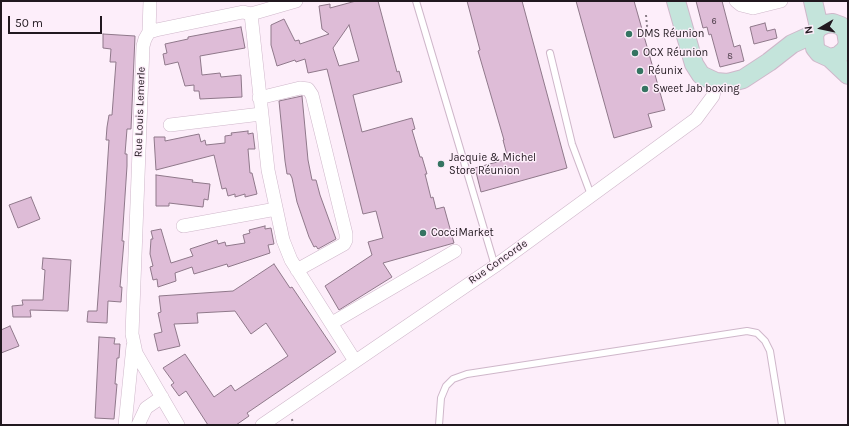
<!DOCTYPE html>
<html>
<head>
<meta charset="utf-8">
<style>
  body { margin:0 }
  #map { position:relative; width:849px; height:426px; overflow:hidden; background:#fdeefa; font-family:Karla,sans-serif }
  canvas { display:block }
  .frame { position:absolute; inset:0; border:2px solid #21181f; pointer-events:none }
  .north { position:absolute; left:801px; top:8px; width:40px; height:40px; -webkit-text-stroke:3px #fdeefa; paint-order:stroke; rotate:261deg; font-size:11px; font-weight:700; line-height:16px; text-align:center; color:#21181f }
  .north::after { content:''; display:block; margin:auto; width:14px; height:18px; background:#21181f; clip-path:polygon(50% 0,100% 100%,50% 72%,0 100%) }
  .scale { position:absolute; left:8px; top:16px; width:94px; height:18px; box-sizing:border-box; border:2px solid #21181f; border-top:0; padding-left:5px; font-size:12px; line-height:14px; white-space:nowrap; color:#21181f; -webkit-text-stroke:3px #fdeefa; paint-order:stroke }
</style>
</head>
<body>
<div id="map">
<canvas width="849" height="426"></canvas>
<div class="frame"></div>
<div class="north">N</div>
<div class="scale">50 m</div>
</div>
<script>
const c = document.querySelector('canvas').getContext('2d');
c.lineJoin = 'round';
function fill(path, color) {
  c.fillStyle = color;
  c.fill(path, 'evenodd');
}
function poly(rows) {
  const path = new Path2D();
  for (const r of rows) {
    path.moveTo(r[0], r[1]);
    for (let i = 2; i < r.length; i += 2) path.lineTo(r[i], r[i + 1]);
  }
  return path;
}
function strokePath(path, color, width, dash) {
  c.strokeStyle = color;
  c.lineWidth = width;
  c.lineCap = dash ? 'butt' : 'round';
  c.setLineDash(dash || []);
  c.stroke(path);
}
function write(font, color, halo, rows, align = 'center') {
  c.font = font + ' Karla,sans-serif';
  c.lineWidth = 3;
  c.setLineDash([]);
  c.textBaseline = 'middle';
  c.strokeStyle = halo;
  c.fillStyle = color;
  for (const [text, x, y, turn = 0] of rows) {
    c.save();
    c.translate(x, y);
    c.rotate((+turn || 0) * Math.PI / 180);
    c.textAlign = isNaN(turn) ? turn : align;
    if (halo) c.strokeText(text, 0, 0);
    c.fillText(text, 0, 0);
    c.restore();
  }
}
const building = poly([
  [356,1,378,1,397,72,399,71,402,82,353,95,362,132,412,118,415,129,412,130,420,157,422,157,427,174,425,174,431,198,433,197,436,209,444,207,454,243,383,263,392,277,339,310,325,286,372,255,368,242,383,238,376,211,363,214,327,69,308,73,305,59,296,62,295,60,277,66,271,45,271,25,284,19,295,41,299,40,300,44,329,34,322,29,319,6,330,4,330,8,356,1],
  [349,25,359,61,339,66,333,48,349,25],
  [467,1,522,1,567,168,481,192,475,168,508,159,503,140,504,140,478,51,480,50,467,1],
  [576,1,634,1,665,110,648,114,652,127,614,138,576,1],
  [696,1,722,1,734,47,740,45,744,61,720,67,711,34,709,35,707,27,703,28,696,1],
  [765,23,767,31,775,29,777,38,754,44,750,27,765,23],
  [241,27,245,48,200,56,202,75,220,73,221,77,241,75,242,97,200,99,199,91,194,91,194,85,185,86,178,62,165,65,163,54,167,53,165,44,188,39,188,37,241,27],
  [103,34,135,36,131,129,127,129,125,154,127,154,127,166,122,241,124,241,120,287,122,287,121,302,108,301,107,323,87,322,88,311,97,311,105,202,109,140,106,140,107,127,109,115,112,115,116,62,110,62,111,49,103,48,103,34],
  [302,96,308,160,312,180,316,180,320,195,336,239,318,249,316,246,314,247,309,237,297,202,292,178,290,174,287,174,285,161,279,101,302,96],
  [248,131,248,134,253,133,255,149,248,149,250,173,252,173,257,194,245,197,245,194,235,197,235,194,228,196,226,188,222,189,214,155,156,170,154,137,165,137,165,141,199,134,201,142,205,140,206,145,225,143,225,136,232,135,231,133,248,131],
  [156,175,193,180,192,182,210,184,208,200,204,199,203,207,169,203,169,206,156,206,156,175],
  [31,197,40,219,18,228,9,205,31,197],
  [265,226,265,229,271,228,274,244,268,245,270,253,228,267,227,264,194,274,192,267,175,273,176,281,158,287,157,279,153,280,150,267,153,266,150,254,151,239,153,239,151,231,161,229,171,263,193,256,190,249,217,240,218,244,225,242,226,246,245,243,243,235,250,233,249,230,265,226],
  [43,258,71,260,68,311,30,310,31,317,13,317,12,306,23,305,22,300,43,300,45,270,42,269,43,258],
  [274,264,290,288,292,287,336,352,247,413,249,416,236,425,208,425,186,391,179,396,171,385,174,383,163,368,185,354,214,397,231,385,235,391,288,356,266,323,251,334,235,311,197,313,198,323,174,324,180,346,158,351,154,334,162,332,158,313,161,312,159,296,233,291,274,264],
  [10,326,19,346,1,353,1,330,10,326],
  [99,337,115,338,114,344,120,344,119,358,117,358,115,384,117,384,114,419,95,418,99,337]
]);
fill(building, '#debcd7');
strokePath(building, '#8f788a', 1);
const service = poly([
  [416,1,495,266],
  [550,53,572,144,591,195],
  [439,425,441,398,446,386,453,379,467,374,747,331,757,333,765,341,770,351,782,425]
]);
const minor = poly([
  [736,1,741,5,753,8,781,1],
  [251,14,268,170,283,240,291,260,355,361],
  [149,32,150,1],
  [259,98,300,88,308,89,312,95,346,234,346,240,344,244,297,270],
  [170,125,261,114],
  [183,226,276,209],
  [332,323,455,251],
  [125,425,133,346],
  [138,425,146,408,162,397],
  [178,425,136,353,132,334,143,46,145,39,149,32,156,30,243,12,251,14,296,1],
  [262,425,495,266,696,119,713,96,716,82]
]);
const secondary = poly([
  [676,1,694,64,701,75,716,82,728,83,743,79,769,62,792,44,814,34],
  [813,1,819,27],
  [830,58,838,56,845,50,848,44,846,31,841,26,833,23,826,24,819,27,814,34,815,48,819,53,830,58,848,75]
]);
strokePath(service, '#cfb7ca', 8);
strokePath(minor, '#cfb7ca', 14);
strokePath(secondary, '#cfb7ca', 20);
strokePath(poly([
  [646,15,647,26,649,27],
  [292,419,293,425]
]), '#897d87', 2, [2, 3]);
strokePath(service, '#fff', 6);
strokePath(minor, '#fff', 13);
strokePath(secondary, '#c4e4db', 18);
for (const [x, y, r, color] of [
  [629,34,4,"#357462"],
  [635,53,4,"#357462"],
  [640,71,4,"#357462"],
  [645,89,4,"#357462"],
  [441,164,4,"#357462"],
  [423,233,4,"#357462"]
]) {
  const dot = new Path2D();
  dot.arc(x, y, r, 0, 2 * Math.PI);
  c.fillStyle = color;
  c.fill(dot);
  strokePath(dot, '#fdeefa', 1.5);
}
write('9px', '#50414d', null, [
  ["6",714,21],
  ["8",730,56]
]);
write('11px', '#21181f', '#fdeefa', [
  ["DMS Réunion",637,34],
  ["OCX Réunion",643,53],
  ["Réunix",648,71],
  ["Sweet Jab boxing",653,89],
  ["Jacquie & Michel",449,158],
  ["Store Réunion",449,171],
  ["CocciMarket",431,233]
], 'left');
write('11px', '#21181f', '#fdeefa', [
  ["Rue Louis Lemerle",140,112,-88],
  ["Rue Concorde",498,262,-35]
]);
</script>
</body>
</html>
